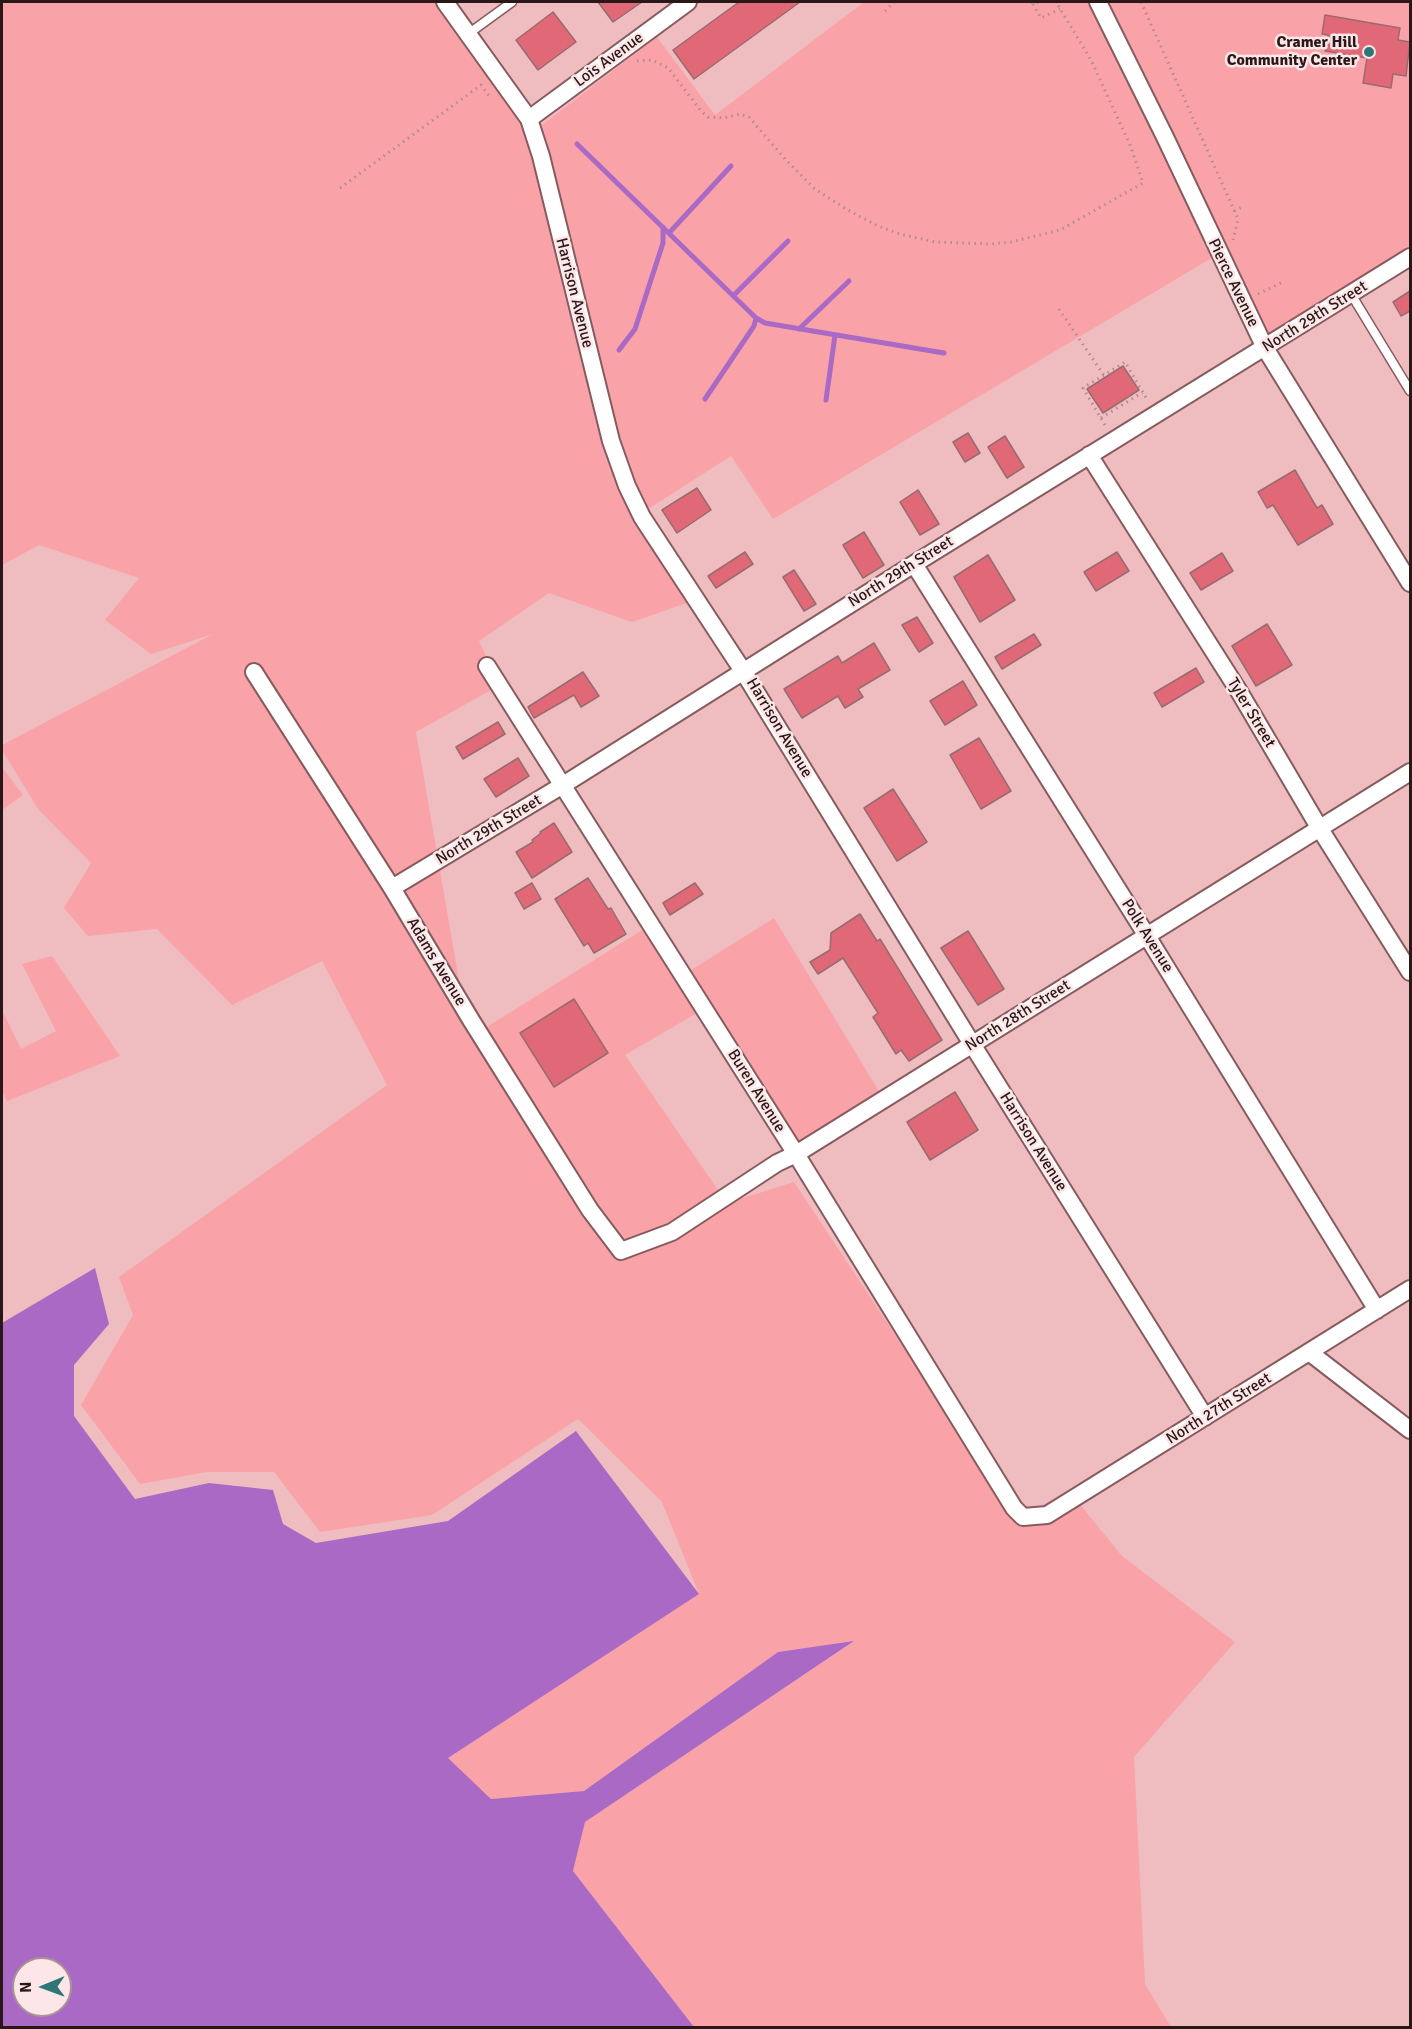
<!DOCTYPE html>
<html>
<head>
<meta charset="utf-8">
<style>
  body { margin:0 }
  #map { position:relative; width:1412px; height:2029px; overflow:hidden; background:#efbdbf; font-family:Signika,sans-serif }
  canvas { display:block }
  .frame { position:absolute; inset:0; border:3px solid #2a1819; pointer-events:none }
  .north { position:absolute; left:12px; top:1957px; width:60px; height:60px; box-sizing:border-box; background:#fce6e7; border:2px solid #a89495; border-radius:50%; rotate:269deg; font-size:16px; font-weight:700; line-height:24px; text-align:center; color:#2a1819 }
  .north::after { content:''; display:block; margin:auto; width:21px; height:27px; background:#2d7776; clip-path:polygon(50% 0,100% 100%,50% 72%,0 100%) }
</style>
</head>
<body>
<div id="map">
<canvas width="1412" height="2029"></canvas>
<div class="frame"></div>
<div class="north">N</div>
</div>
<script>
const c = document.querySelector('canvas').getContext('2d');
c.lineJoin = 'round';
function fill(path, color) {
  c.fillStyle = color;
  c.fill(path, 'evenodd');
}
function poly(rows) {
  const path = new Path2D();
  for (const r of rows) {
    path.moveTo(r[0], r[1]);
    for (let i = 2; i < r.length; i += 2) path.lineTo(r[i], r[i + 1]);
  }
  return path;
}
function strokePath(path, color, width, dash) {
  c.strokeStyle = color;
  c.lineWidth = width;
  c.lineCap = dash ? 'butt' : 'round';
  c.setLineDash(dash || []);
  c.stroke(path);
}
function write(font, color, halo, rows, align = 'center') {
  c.font = font + ' Signika,sans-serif';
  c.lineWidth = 5;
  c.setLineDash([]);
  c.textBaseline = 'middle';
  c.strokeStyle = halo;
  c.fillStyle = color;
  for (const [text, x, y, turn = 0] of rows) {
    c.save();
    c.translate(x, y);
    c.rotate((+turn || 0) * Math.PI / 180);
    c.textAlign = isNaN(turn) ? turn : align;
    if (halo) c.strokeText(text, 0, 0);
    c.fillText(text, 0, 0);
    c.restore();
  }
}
fill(poly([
  [2,2,451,2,542,125,657,37,715,115,864,2,1410,2,1410,256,1257,350,1215,256,773,519,731,456,645,511,695,600,632,622,549,593,479,641,500,685,416,732,469,1038,655,922,688,972,774,918,880,1093,795,1146,709,1006,625,1055,727,1203,794,1182,1017,1519,1069,1491,1122,1556,1235,1642,1134,1757,1145,1984,1171,2027,694,2027,573,1871,585,1822,853,1642,778,1652,584,1791,491,1799,447,1758,699,1594,662,1502,578,1419,432,1515,320,1532,274,1472,207,1472,140,1484,81,1405,133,1315,119,1277,387,1085,322,961,232,1005,157,929,88,936,64,908,91,863,38,809,2,750,2,745,213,634,151,654,105,620,139,578,39,545,2,565],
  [2,767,23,795,2,810],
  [52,956,120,1056,7,1101,2,1091,2,1010,21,1049,56,1031,22,964]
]), '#f9a3a9');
fill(poly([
  [95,1268,109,1324,74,1365,74,1416,135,1499,209,1483,273,1490,283,1524,316,1543,448,1521,576,1431,699,1594,448,1758,491,1799,584,1791,778,1652,854,1641,585,1822,573,1871,694,2027,2,2027,2,1323],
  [24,1969,60,1969,60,2005,24,2005]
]), '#aa69c5');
strokePath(poly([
  [577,144,756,318,765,323,944,353],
  [669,233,731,166],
  [734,295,788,241],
  [799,329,849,281],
  [619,350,635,329,663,243,663,227],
  [705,399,754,326,756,318],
  [826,400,835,335]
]), '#aa69c5', 5);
const building = poly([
  [598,2,642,2,613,22,598,2],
  [739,2,800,2,694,79,673,50,739,2],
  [553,12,576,42,538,70,516,40,553,12],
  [1325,15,1400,28,1398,40,1410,42,1406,76,1393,74,1391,88,1363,83,1367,58,1325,51,1328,35,1322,34,1325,15],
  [1410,291,1410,311,1401,316,1393,302,1410,291],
  [1123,366,1139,390,1103,413,1087,389,1123,366],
  [968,433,980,453,965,462,953,442,968,433],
  [1005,436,1024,467,1007,478,988,447,1005,436],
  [1295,470,1317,508,1322,505,1333,524,1298,545,1273,505,1267,508,1258,492,1295,470],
  [697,488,711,510,677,533,662,510,697,488],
  [918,490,939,524,920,535,900,502,918,490],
  [864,532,884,565,863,578,843,545,864,532],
  [745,552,753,564,716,588,708,576,745,552],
  [1117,552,1129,571,1096,591,1084,572,1117,552],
  [1222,553,1233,571,1201,590,1190,573,1222,553],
  [988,555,1015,600,980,622,954,577,988,555],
  [794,570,816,604,804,611,783,577,794,570],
  [917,617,933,643,919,652,902,625,917,617],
  [1267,624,1292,665,1256,686,1232,646,1267,624],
  [1034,634,1041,645,1002,669,995,657,1034,634],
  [874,643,890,670,858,689,863,697,845,708,838,696,802,718,784,689,838,656,842,663,874,643],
  [1196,668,1204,682,1162,707,1154,693,1196,668],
  [583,672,599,696,581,707,574,695,534,718,528,707,583,672],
  [963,681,977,705,945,725,930,701,963,681],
  [498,722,505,734,463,759,456,747,498,722],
  [979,738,1011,791,981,809,950,755,979,738],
  [518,758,529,776,496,797,484,779,518,758],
  [893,789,927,842,897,861,864,808,893,789],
  [554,823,572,852,532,878,516,852,533,842,532,840,541,833,540,832,554,823],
  [588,878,608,909,611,908,626,934,594,953,588,943,584,946,555,899,588,878],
  [532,883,541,899,524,909,515,893,532,883],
  [695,883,703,894,670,915,663,903,695,883],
  [860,914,877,941,880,939,942,1040,909,1061,901,1050,896,1054,873,1017,878,1013,843,958,818,974,810,962,830,950,831,933,860,914],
  [968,931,1004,989,978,1005,941,948,968,931],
  [574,999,608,1053,554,1087,520,1033,574,999],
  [955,1092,978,1130,930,1160,907,1122,955,1092]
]);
fill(building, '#e16977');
strokePath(building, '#986b6e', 1.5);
const service = poly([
  [468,34,512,2],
  [1351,294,1410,391]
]);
const minor = poly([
  [445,2,529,119,541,156,611,441,627,486,642,517,743,671,972,1044,1205,1417],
  [1098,2,1165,137,1265,348,1410,583],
  [529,119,688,2],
  [1089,455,1240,693,1320,829,1410,972],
  [914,564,1147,936,1377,1310],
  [487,666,796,1154,1014,1508,1023,1517,1047,1515,1410,1289],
  [254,672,392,888,471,1020,590,1210,621,1251,672,1232,777,1163,796,1154,1410,772],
  [392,888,563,785,914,564,1410,257],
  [1309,1352,1410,1430]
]);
strokePath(service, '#875b5e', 11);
strokePath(minor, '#875b5e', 20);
strokePath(poly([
  [1032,2,1033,4,1039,2],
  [1141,2,1238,219,1233,240],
  [1033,4,1041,18,1060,9],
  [885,11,894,2],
  [637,61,652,60,668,68,701,111,708,117,724,118,740,114,749,117,785,159,815,189,846,209,878,226,900,234,935,242,991,244,1011,242,1060,230,1143,183,1131,147,1091,60,1056,2],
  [340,188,481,85,490,97],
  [1234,211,1244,206],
  [1258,294,1281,283],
  [1059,309,1105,377],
  [1101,418,1143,392],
  [1105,425,1083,388,1125,362,1148,401]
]), '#b38b8c', 3, [1.5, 4.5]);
strokePath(service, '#fff', 8);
strokePath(minor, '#fff', 16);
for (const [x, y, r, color] of [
  [1369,52,6,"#2d7776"]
]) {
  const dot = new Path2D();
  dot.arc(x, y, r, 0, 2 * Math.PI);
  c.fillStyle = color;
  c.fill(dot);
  strokePath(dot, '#fce6e7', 2);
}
write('bold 16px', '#2a1819', '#fce6e7', [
  ["Cramer Hill",1357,43],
  ["Community Center",1357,61]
], 'right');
write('16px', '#2a1819', '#fce6e7', [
  ["Lois Avenue",609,60,-36],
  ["Pierce Avenue",1233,283,64],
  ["Harrison Avenue",574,293,76],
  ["North 29th Street",1315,317,-32],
  ["North 29th Street",901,572,-32],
  ["Tyler Street",1251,713,59],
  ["Harrison Avenue",779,728,59],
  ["North 29th Street",489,830,-31],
  ["Polk Avenue",1147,936,58],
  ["Adams Avenue",436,962,59],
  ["North 28th Street",1018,1016,-32],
  ["Buren Avenue",756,1091,58],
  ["Harrison Avenue",1033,1142,58],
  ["North 27th Street",1219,1409,-32]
]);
</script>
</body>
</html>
